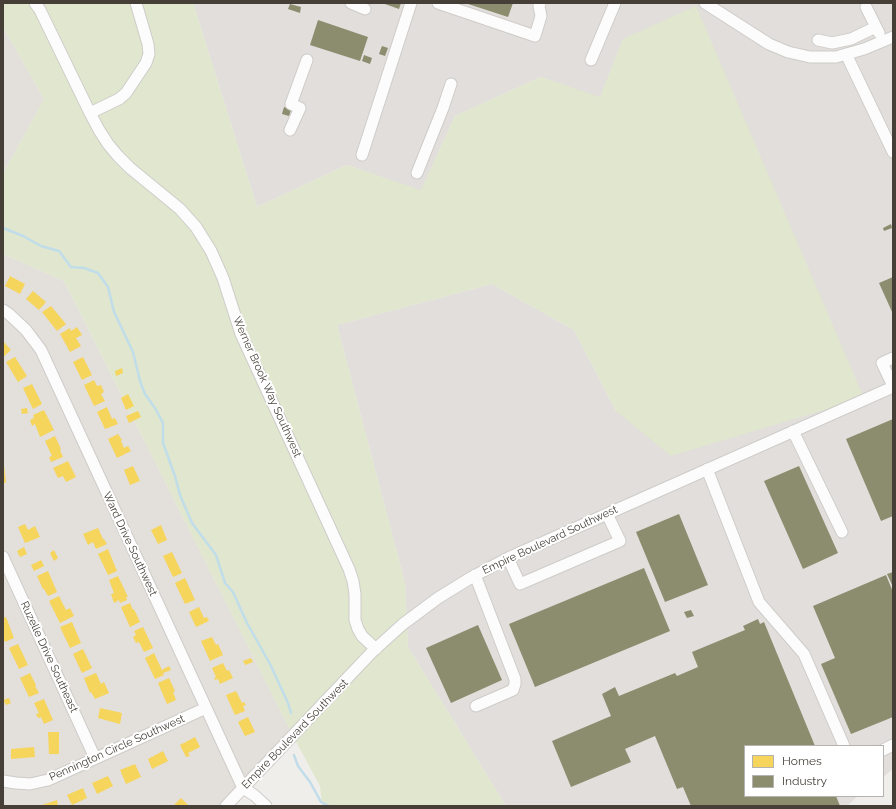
<!DOCTYPE html>
<html>
<head>
<meta charset="utf-8">
<style>
  body { margin:0 }
  #map { position:relative; width:896px; height:809px; overflow:hidden; background:#f0eeeb; font-family:Raleway,sans-serif }
  canvas { display:block }
  .frame { position:absolute; inset:0; border:4px solid #453f38; pointer-events:none }
  .legend { position:absolute; left:744px; top:745px; width:140px; height:52px; box-sizing:border-box; background:#fff; border:1px solid #b5b2af; margin:0; padding:5px 7px; list-style:none; font-size:12px; color:#453f38 }
  .legend li { display:flex; align-items:center; gap:8px; height:20px }
  .legend b { width:20px; border:1px solid #b5b2af }
</style>
</head>
<body>
<div id="map">
<canvas width="896" height="809"></canvas>
<div class="frame"></div>
<ul class="legend">
<li><b style="height:11px;background:#f6d55c"></b>Homes</li>
<li><b style="height:11px;background:#8c8c6e"></b>Industry</li>
</ul>
</div>
<script>
const c = document.querySelector('canvas').getContext('2d');
c.lineJoin = 'round';
function fill(path, color) {
  c.fillStyle = color;
  c.fill(path, 'evenodd');
}
function poly(rows) {
  const path = new Path2D();
  for (const r of rows) {
    path.moveTo(r[0], r[1]);
    for (let i = 2; i < r.length; i += 2) path.lineTo(r[i], r[i + 1]);
  }
  return path;
}
function strokePath(path, color, width, dash) {
  c.strokeStyle = color;
  c.lineWidth = width;
  c.lineCap = dash ? 'butt' : 'round';
  c.setLineDash(dash || []);
  c.stroke(path);
}
function write(font, color, halo, rows, align = 'center') {
  c.font = font + ' Raleway,sans-serif';
  c.lineWidth = 4;
  c.setLineDash([]);
  c.textBaseline = 'middle';
  c.strokeStyle = halo;
  c.fillStyle = color;
  for (const [text, x, y, turn = 0] of rows) {
    c.save();
    c.translate(x, y);
    c.rotate((+turn || 0) * Math.PI / 180);
    c.textAlign = isNaN(turn) ? turn : align;
    if (halo) c.strokeText(text, 0, 0);
    c.fillText(text, 0, 0);
    c.restore();
  }
}
fill(poly([
  [3,27,44,99,3,174],
  [3,254,64,281,294,738,227,806,3,806]
]), '#e3dfda');
fill(poly([
  [193,3,893,3,893,769,883,777,883,746,745,746,745,796,858,796,847,806,506,806,408,647,405,583,337,325,492,284,574,330,616,411,623,39,600,98,541,77,455,116,421,191,347,165,257,207]
]), '#e1dedb');
fill(poly([
  [3,3,193,3,257,207,347,165,421,190,455,116,541,77,600,97,623,39,696,6,864,398,671,456,616,411,574,330,492,284,337,325,405,583,408,647,506,806,322,806,320,786,294,738,64,281,3,254,3,174,44,99,3,27]
]), '#e0e7ce');
fill(poly([
  [10,276,25,284,20,294,5,286],
  [33,291,46,302,39,310,26,299],
  [51,306,66,324,57,331,42,312],
  [77,327,82,335,76,338,81,346,70,352,60,334,70,328,71,331],
  [3,341,11,350,3,357],
  [15,357,27,376,18,382,6,362],
  [83,357,92,375,82,380,73,362],
  [122,368,123,373,116,376,115,371],
  [94,380,97,386,101,385,104,392,101,394,105,401,94,406,84,385],
  [32,384,42,404,33,409,23,388],
  [128,394,134,406,126,410,121,398],
  [107,407,112,419,115,418,118,424,105,429,97,412],
  [27,408,28,413,22,414,21,409],
  [44,410,54,430,40,437,35,424,32,426,30,420,34,418,33,415],
  [138,411,141,417,129,423,126,416],
  [118,434,122,440,121,441,124,448,128,446,131,451,117,458,108,439],
  [55,436,61,449,60,450,63,457,51,462,49,457,52,456,45,441],
  [68,461,76,477,66,482,63,476,58,478,53,468],
  [3,465,4,465,6,483,3,483],
  [133,466,140,481,130,485,124,470],
  [25,524,28,530,35,526,40,537,25,543,18,527],
  [161,525,167,540,158,544,151,530],
  [98,528,103,539,104,539,107,544,96,549,93,542,88,545,83,534],
  [24,547,27,554,20,557,17,551],
  [108,549,117,571,108,575,98,554],
  [54,550,58,558,54,561,50,553],
  [172,552,182,573,173,577,163,556],
  [41,560,44,566,34,571,31,565],
  [48,571,57,592,48,596,44,589,43,589,37,576],
  [118,576,128,597,126,597,127,600,120,603,119,600,114,603,111,594,114,593,109,580],
  [185,578,195,600,185,604,175,583],
  [59,596,66,610,70,608,74,616,60,623,49,601],
  [130,603,133,610,134,609,140,622,130,627,121,607],
  [199,607,204,618,207,617,209,621,196,627,189,612],
  [6,617,14,638,5,642,3,638,3,618],
  [72,622,81,643,70,648,60,627],
  [143,627,153,648,144,652,139,642,136,643,133,637,136,635,134,631],
  [212,637,216,645,218,644,223,655,210,661,201,641],
  [18,644,28,665,19,669,9,648],
  [83,649,92,668,82,673,73,654],
  [154,653,162,670,169,666,171,670,163,673,164,675,155,679,145,658],
  [251,658,253,662,245,665,243,661],
  [223,663,227,671,229,670,233,678,220,684,218,679,215,680,214,678,216,677,212,668],
  [30,673,36,685,35,686,39,693,29,697,20,678],
  [96,673,101,684,104,682,109,693,95,699,91,692,90,693,84,678],
  [169,678,175,691,173,692,176,700,167,704,158,683],
  [236,691,242,703,244,702,246,705,243,706,245,711,235,715,226,695],
  [9,698,11,703,6,705,3,700],
  [44,699,53,720,44,724,41,717,38,718,36,714,39,713,34,703],
  [100,708,122,713,120,724,98,718],
  [248,717,255,732,245,736,238,722],
  [48,732,59,732,59,754,49,754],
  [195,737,200,747,188,753,190,756,186,757,180,745],
  [34,747,35,757,11,759,11,749],
  [163,751,168,761,152,769,148,759],
  [135,764,141,777,126,784,120,770],
  [108,776,113,786,97,794,92,783],
  [83,788,87,798,72,805,67,795],
  [181,798,189,806,173,806],
  [57,800,58,806,39,806]
]), '#f6d55c');
fill(poly([
  [382,3,401,3,399,9],
  [465,3,513,3,508,17],
  [290,4,301,7,300,13,288,9],
  [318,20,368,37,360,61,310,45],
  [382,46,388,48,385,56,379,54],
  [364,55,372,58,370,64,362,61],
  [284,107,291,110,289,116,282,114],
  [891,224,892,228,884,231,883,228],
  [893,277,893,314,879,283],
  [893,419,893,516,881,521,846,439],
  [799,466,838,553,803,569,764,481],
  [679,514,708,585,665,602,636,532],
  [644,568,670,631,535,687,509,624],
  [893,572,893,587,887,574],
  [886,575,893,592,893,717,851,734,821,664,835,658,813,606],
  [691,610,694,616,687,618,684,612],
  [758,619,760,624,764,622,815,746,745,746,745,796,836,796,840,806,691,806,683,787,677,789,655,736,625,749,631,762,571,787,552,741,611,716,602,694,615,687,619,696,675,673,677,676,698,667,692,652,745,630,743,626],
  [478,625,502,680,451,703,426,648]
]), '#8c8c6e');
strokePath(poly([
  [3,228,23,236,41,246,59,251,71,267,84,268,98,273,108,287,114,312,133,352,140,381,145,394,155,408,163,423,163,443,175,476,180,495,192,523,216,555,225,583,233,592,247,623,270,664,288,703,291,713],
  [294,755,298,766,310,782,321,802,329,806]
]), '#c0dde9', 2.5);
const minor = poly([
  [35,3,40,10,90,113,99,130,108,144,118,156,130,168,180,209,196,227,211,251,223,278,241,334,349,569,353,581,355,594,355,620,358,629,362,636,376,649],
  [351,3,365,9],
  [438,3,535,36,541,16,539,6,540,3],
  [705,3,769,44,788,52,810,57,836,57,864,49,893,37],
  [866,7,879,33],
  [818,40,832,43,851,39,876,27],
  [846,54,893,152],
  [591,60,615,3],
  [90,113,119,99,126,93,146,63,149,54,148,44,136,3],
  [290,130,300,108,291,104,307,60],
  [362,155,411,3],
  [417,173,443,108,451,84],
  [3,310,9,314,26,330,41,350,243,788,254,795,266,806],
  [893,358,882,363,893,386],
  [793,431,842,532],
  [707,469,759,602,804,654,844,746],
  [3,557,95,758],
  [508,558,520,584,620,541,607,514],
  [475,575,515,679,515,684,513,690,476,706],
  [883,750,893,745],
  [3,781,16,783,30,784,48,780,206,708],
  [226,806,372,652,403,624,438,598,472,577,508,558,893,387]
]);
strokePath(minor, '#ceccc9', 13);
strokePath(minor, '#fdfcfc', 11);
write('11px', '#453f38', '#fff', [
  ["Werner Brook Way Southwest",267,387,66],
  ["Empire Boulevard Southwest",550,540,-25],
  ["Ward Drive Southwest",130,544,65],
  ["Ruzelle Drive Southeast",49,657,65],
  ["Empire Boulevard Southwest",295,734,-46],
  ["Pennington Circle Southwest",117,748,-24]
]);
</script>
</body>
</html>
